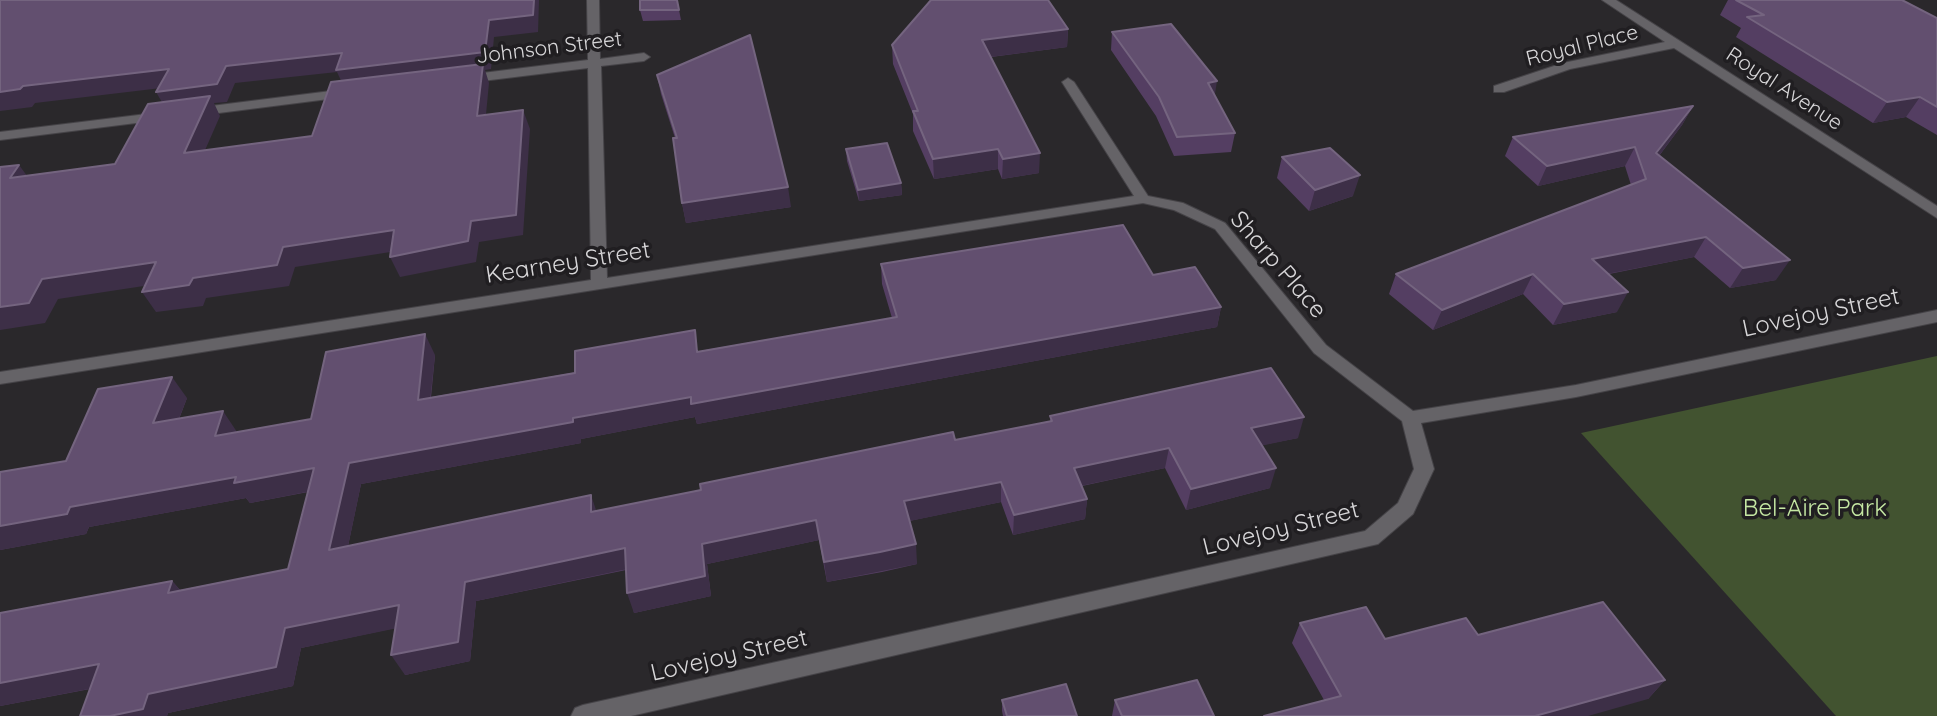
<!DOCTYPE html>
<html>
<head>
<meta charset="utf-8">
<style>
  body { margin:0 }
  canvas { display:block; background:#2a282b }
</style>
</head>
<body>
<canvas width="1937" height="716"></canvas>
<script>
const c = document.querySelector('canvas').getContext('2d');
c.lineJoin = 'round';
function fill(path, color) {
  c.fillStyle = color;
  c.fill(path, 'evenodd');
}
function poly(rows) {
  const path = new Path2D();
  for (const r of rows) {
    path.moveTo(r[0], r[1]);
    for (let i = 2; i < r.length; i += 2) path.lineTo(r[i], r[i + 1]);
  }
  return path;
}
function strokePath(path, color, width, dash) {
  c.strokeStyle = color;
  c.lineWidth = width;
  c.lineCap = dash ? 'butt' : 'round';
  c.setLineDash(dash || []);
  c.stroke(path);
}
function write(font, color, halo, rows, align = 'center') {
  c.font = font + ' Quicksand,sans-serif';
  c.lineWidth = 7;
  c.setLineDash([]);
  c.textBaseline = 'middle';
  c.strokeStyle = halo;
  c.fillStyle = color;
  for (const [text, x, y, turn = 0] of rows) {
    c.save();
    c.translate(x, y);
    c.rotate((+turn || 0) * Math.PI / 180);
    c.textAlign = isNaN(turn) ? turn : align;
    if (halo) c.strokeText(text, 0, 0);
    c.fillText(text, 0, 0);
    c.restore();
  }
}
fill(poly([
  [1937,356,1937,716,1836,716,1581,433]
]), '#425330');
const minor = poly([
  [587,0,599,0,600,59,644,53,650,57,644,61,601,66,607,278,1134,196,1062,82,1068,78,1074,82,1148,196,1183,203,1225,223,1326,345,1413,411,1576,385,1937,310,1937,322,1576,397,1421,423,1434,469,1413,514,1378,544,631,716,571,716,575,708,583,705,1365,531,1398,503,1414,469,1402,421,1314,353,1215,229,1174,210,1143,203,0,384,0,372,591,280,588,68,466,83,460,79,466,75,588,60,587,0],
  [1602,0,1616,0,1937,206,1937,218,1674,48,1570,69,1504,92,1494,92,1494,86,1563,63,1665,42,1602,0],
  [347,89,352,90,352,96,195,116,188,112,195,108,347,89],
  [163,112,170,116,168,119,0,140,0,132,163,112]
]);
strokePath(minor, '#454347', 2);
fill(minor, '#656367');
fill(poly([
  [677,0,681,20,643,21,640,10],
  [1728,0,1902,0,1937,18,1937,135,1906,117,1873,123,1736,37,1741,28,1720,15],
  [1068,29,1067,47,991,57,1039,173,1002,179,998,169,934,179,913,131,913,114,893,64,892,45],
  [1112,32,1215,96,1235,133,1231,152,1174,156,1156,116,1111,50],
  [657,75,791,207,686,223,682,203,675,138,661,94],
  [1693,106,1682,125,1659,156,1776,280,1730,288,1694,257,1609,274,1617,312,1553,325,1523,294,1433,330,1389,294,1396,274,1631,185,1625,166,1538,186,1505,156,1513,137],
  [846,149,901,183,902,195,859,201,847,161],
  [1282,157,1353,196,1309,211,1277,178],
  [881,264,1153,275,1221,307,1217,327,697,424,695,417,581,439,581,443,361,484,348,546,597,511,1050,421,1050,416,1298,438,1262,445,1270,488,1186,510,1165,468,1082,486,1087,499,1085,519,1013,535,1001,502,909,521,917,564,882,572,827,582,819,540,707,564,711,596,634,613,626,570,476,601,470,661,405,675,395,628,301,648,293,686,168,713,167,716,80,716,90,689,0,706,0,613,172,581,180,590,288,569,308,492,250,503,246,498,89,527,86,534,0,550,0,472,66,461,187,398,179,419,237,432,311,419,435,355,431,397,892,318,882,284],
  [1300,623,1385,639,1478,635,1665,680,1648,699,1324,700,1292,643],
  [1002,700,1077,716,1003,716,1002,711],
  [1115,700,1214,716,1112,716]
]), '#543e62');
fill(poly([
  [534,0,539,0,538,32,494,37,491,69,485,70,489,83,484,135,344,87,337,72,235,83,227,102,214,103,220,116,195,173,184,153,166,109,156,92,226,66,489,20],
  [1068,29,1067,47,982,58,982,40],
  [169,69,178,86,35,103,32,107,0,111,0,92,23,86],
  [1217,81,1214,100,1208,83],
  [1920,97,1906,117,1873,123,1887,102],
  [1693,106,1682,125,1646,173,1656,153],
  [523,110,530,129,523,235,479,242,476,262,400,277,390,257,471,221],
  [1635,147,1625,166,1538,186,1547,166],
  [998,149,998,169,934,179,933,159],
  [1040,153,1039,173,1002,179,1003,159],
  [19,165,33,184,10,178],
  [1360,175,1353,196,1309,211,1315,190],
  [901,183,902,195,859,201,858,190],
  [788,187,791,207,686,223,682,203],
  [394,230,403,250,295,267,289,286,206,298,203,306,156,312,142,292,193,278,283,247],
  [1706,237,1694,257,1581,279,1592,259],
  [1790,260,1776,280,1730,288,1743,268],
  [156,262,170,282,58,299,45,323,0,330,0,307,42,279],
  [1533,274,1523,294,1433,330,1442,310],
  [1628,292,1617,312,1553,325,1564,304],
  [1221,307,1217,327,697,424,695,417,581,439,581,443,361,484,343,570,329,550,349,463,573,418,691,397],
  [425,334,435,355,428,420,418,400],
  [172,377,187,398,169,444,153,423],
  [223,411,237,432,215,436],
  [1304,417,1298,438,1246,449,1251,428],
  [1169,448,1165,468,1071,488,1074,468],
  [314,468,327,488,250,503,246,498,89,527,86,534,0,550,0,526,70,507,236,477],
  [1276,468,1270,488,1186,510,1191,489],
  [1001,482,1001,502,905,522,904,501],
  [591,495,598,516,591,512],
  [1087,499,1085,519,1013,535,1014,515],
  [816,520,819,540,707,564,711,596,634,613,627,593,702,544],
  [916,544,917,564,827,582,824,562],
  [625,548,632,568,476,601,470,661,405,675,391,655,465,582],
  [172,581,190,601,168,593],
  [399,605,412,625,301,648,293,686,168,713,167,716,110,716,148,694,285,628],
  [99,664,120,683,0,706,0,683],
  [1665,680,1648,699,1588,716,1535,716]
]), '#3d2f47');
const building = poly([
  [0,0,534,0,533,15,489,20,485,52,336,70,342,53,226,66,217,84,156,92,169,69,23,86,20,89,0,92,0,0],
  [640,0,677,0,679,10,640,10,640,0],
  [931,0,1048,0,1068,29,982,40,1040,153,1003,159,998,149,933,159,913,111,918,111,892,45,931,0],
  [1736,0,1902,0,1937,18,1937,107,1920,97,1887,102,1747,17,1764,15,1736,0],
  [1171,24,1217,81,1208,83,1235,133,1177,137,1159,97,1112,32,1171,24],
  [750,35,788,187,682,203,673,138,677,138,657,75,750,35],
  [483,64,477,116,523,110,516,215,471,221,468,241,390,257,394,230,283,247,277,265,193,278,189,285,142,292,156,262,42,279,29,303,0,307,0,167,19,165,10,178,115,164,148,104,210,96,184,153,312,136,331,82,483,64],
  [1693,106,1656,153,1790,260,1743,268,1706,237,1592,259,1628,292,1564,304,1533,274,1442,310,1396,274,1646,179,1635,147,1547,166,1513,137,1693,106],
  [887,143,901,183,858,190,846,149,887,143],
  [1330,148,1360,175,1315,190,1282,157,1330,148],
  [1123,225,1153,275,1195,267,1221,307,691,404,691,397,573,418,573,422,349,463,329,550,591,495,591,512,701,490,700,484,953,432,955,440,1052,421,1050,416,1271,368,1304,417,1251,428,1276,468,1191,489,1169,448,1074,468,1087,499,1014,515,1001,482,904,501,916,544,880,552,824,562,816,520,702,544,705,576,627,593,625,548,465,582,458,642,391,655,399,605,285,628,276,667,148,694,143,709,110,716,80,716,99,664,0,683,0,613,172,581,168,593,288,569,314,468,234,483,236,477,70,507,67,514,0,526,0,472,66,461,98,389,172,377,153,423,223,411,215,436,311,419,326,352,425,334,418,400,575,373,575,351,695,330,697,352,897,317,881,264,1123,225],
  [1603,602,1665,680,1535,716,1264,716,1341,696,1300,623,1366,607,1385,639,1466,618,1478,635,1603,602],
  [1197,680,1214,716,1122,716,1115,700,1197,680],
  [1066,684,1077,716,1007,716,1002,700,1066,684]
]);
fill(building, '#624f6f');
strokePath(building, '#74647f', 2);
write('21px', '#d7d6d8', '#201e21', [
  ["Royal Place",1582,46,-14],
  ["Johnson Street",549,48,-7],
  ["Royal Avenue",1784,89,33]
]);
write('24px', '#d7d6d8', '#201e21', [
  ["Kearney Street",568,263,-9],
  ["Sharp Place",1278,265,49],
  ["Lovejoy Street",1821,313,-12],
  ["Lovejoy Street",1281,529,-14],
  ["Lovejoy Street",729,656,-13]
]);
write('24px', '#c5e8a3', '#201e21', [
  ["Bel-Aire Park",1815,509]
]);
</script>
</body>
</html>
